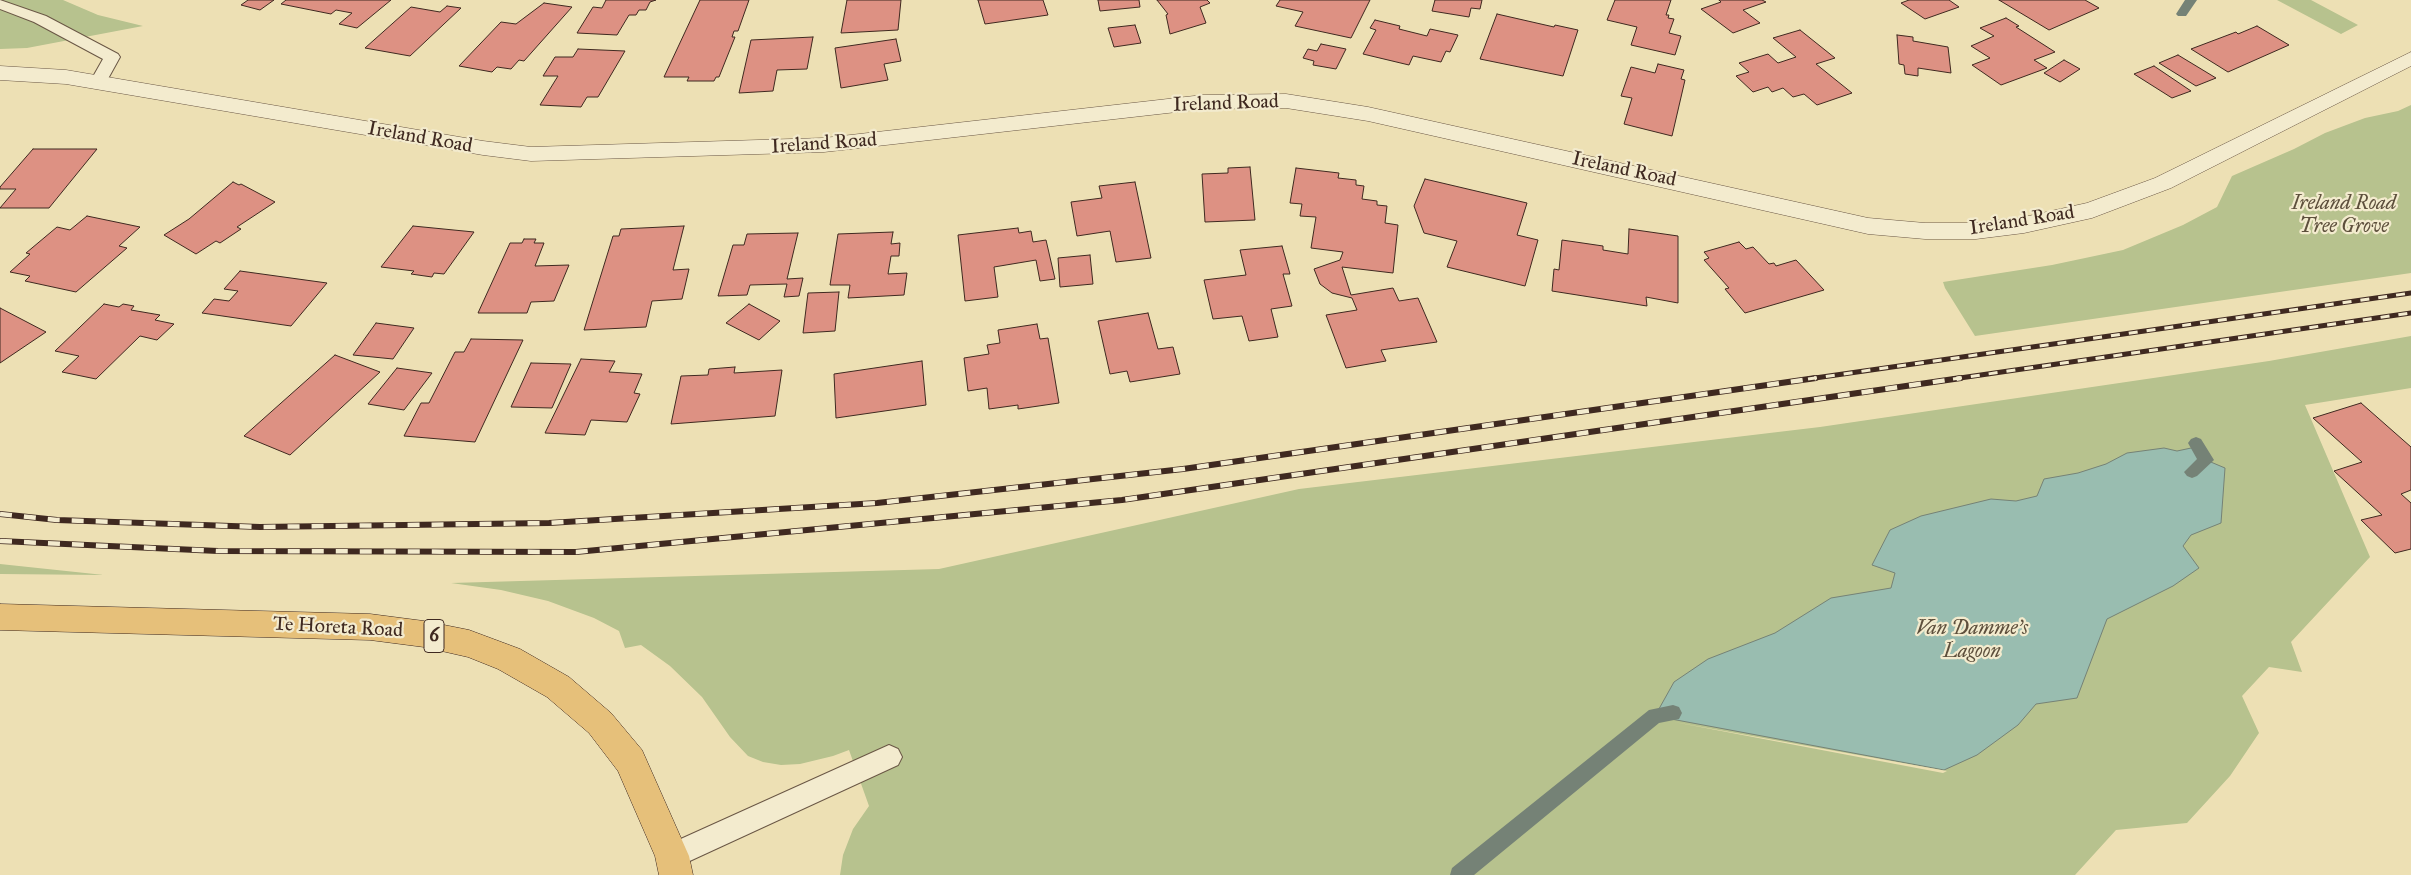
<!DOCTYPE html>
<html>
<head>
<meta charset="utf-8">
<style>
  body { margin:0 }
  canvas { display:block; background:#ede0b4 }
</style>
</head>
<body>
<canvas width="2411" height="875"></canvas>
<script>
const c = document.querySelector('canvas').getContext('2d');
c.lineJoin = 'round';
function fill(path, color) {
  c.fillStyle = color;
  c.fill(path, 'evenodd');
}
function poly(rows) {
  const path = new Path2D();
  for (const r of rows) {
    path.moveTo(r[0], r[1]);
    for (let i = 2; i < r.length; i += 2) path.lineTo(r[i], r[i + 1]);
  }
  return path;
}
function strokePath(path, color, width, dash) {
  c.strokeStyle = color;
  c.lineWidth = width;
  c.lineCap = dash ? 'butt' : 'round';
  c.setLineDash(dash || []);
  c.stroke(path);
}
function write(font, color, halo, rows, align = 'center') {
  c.font = font + ' "IM FELL Great Primer",serif';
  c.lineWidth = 4.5;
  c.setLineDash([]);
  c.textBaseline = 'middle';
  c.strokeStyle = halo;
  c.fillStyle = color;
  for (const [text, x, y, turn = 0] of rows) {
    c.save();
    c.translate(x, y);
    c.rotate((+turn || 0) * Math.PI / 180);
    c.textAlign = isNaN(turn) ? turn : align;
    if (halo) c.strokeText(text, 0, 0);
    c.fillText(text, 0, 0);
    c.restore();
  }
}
fill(poly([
  [0,0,63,0,98,15,143,26,27,48,0,49],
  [2277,0,2311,0,2358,25,2341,34],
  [2411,105,2411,273,1975,336,1945,288,1943,282,2052,265,2123,250,2183,225,2217,207,2232,176,2294,149,2325,133,2365,118,2398,111],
  [2411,336,2411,388,2305,405,2370,557,2291,642,2302,672,2269,667,2242,696,2259,733,2230,776,2187,823,2116,830,2075,875,840,875,843,855,853,829,869,806,849,750,833,756,800,764,781,765,763,762,748,756,730,737,702,697,670,666,641,645,625,648,619,631,594,618,548,601,501,590,451,583,939,569,1299,489,1820,427,2269,361],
  [0,564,104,575,0,574]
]), '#b7c28e');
const water = poly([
  [2196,447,2206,460,2225,468,2221,523,2191,535,2183,546,2199,568,2173,586,2107,619,2077,698,2036,704,2018,725,1977,755,1944,770,1655,716,1674,682,1708,659,1775,633,1831,598,1891,588,1895,573,1872,565,1890,530,1921,516,1991,499,2016,501,2037,496,2044,479,2078,473,2106,464,2127,453,2164,448,2177,451,2196,447]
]);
fill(water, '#99bdb0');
strokePath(water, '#758276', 1);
fill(poly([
  [1674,722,1947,771,1943,773]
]), '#ede0b4');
fill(poly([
  [2185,0,2197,0,2186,16,2178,16,2176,14,2185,0],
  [2196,437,2201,439,2214,460,2197,476,2192,478,2187,476,2184,472,2197,459,2188,443,2191,439,2196,437],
  [1673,705,1679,707,1682,713,1679,719,1659,723,1474,875,1450,875,1452,868,1649,710,1673,705]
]), '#758276');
const building = poly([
  [248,0,274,0,260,10,241,5,248,0],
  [286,0,391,0,357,28,339,24,352,13,336,10,331,14,281,4,286,0],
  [606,0,656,0,650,2,646,10,639,10,636,15,629,15,617,35,577,33,593,7,602,8,606,0],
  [700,0,749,0,738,31,734,31,732,37,735,37,719,77,716,77,714,81,687,81,689,77,664,77,700,0],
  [847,0,901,0,898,30,841,33,847,0],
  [978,0,1043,0,1048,15,985,24,978,0],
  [1098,0,1139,0,1140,7,1100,11,1098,0],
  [1157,0,1207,0,1210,3,1200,7,1206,23,1170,34,1166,15,1168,14,1157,0],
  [1280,0,1370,0,1351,38,1295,26,1303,12,1276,6,1280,0],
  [1435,0,1482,0,1480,9,1471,8,1469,17,1432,11,1435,0],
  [1615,0,1671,0,1666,15,1669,15,1668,18,1674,19,1669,33,1681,36,1675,55,1631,45,1637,27,1607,20,1615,0],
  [1719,0,1762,0,1766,2,1743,10,1760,23,1733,33,1701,9,1721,2,1719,0],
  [1909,0,1949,0,1959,7,1925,19,1901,3,1909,0],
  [1999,0,2085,0,2099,8,2049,30,1999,0],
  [544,3,572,7,524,61,519,60,511,69,497,67,492,72,459,66,501,22,516,24,544,3],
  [447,6,461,8,410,56,365,48,411,7,440,12,447,6],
  [1497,14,1554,27,1555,25,1578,30,1563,76,1480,59,1497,14],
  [2006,18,2019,26,2016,27,2055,52,2034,60,2047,68,2001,85,1972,65,1990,58,1971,46,1994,36,1980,28,2006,18],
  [1375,20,1400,26,1399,29,1427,36,1430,29,1458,35,1450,52,1446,51,1441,62,1413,56,1409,65,1363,54,1376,30,1370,28,1375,20],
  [1135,25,1141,43,1114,47,1108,28,1135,25],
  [2257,26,2289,45,2228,72,2191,49,2236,32,2238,34,2257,26],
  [1800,30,1835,58,1816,64,1852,93,1817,105,1804,94,1793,97,1783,88,1772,92,1768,87,1753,92,1736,76,1749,72,1739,63,1768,54,1778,63,1796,57,1773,38,1800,30],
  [1897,35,1913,37,1913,41,1948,47,1951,73,1918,68,1918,76,1905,74,1904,65,1899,64,1897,35],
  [813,37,807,69,777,70,773,91,739,93,751,40,813,37],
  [896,39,901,61,884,64,888,80,841,88,835,48,896,39],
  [1321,44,1346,49,1336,69,1313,65,1314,61,1303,58,1308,49,1317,51,1321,44],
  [578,49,625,51,598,97,587,97,581,107,540,105,558,76,543,76,555,57,573,57,578,49],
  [2178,55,2216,78,2196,86,2159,63,2178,55],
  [2064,60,2080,69,2060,82,2044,73,2064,60],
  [1658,64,1684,70,1681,79,1685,80,1672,136,1624,124,1632,98,1621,96,1631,67,1655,73,1658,64],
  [2154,66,2191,91,2172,98,2134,74,2154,66],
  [33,149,97,149,49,208,0,208,16,189,0,189,0,187,33,149],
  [1250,167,1255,220,1205,222,1202,174,1228,173,1228,168,1250,167],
  [1296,168,1339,173,1338,178,1356,180,1356,185,1364,186,1362,199,1377,201,1377,205,1387,206,1385,223,1398,225,1393,273,1342,267,1351,295,1393,288,1399,301,1418,298,1437,342,1381,350,1386,361,1346,368,1326,315,1357,310,1352,298,1332,293,1320,284,1314,269,1340,260,1343,252,1311,248,1316,217,1300,216,1302,204,1290,203,1296,168],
  [1425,179,1527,203,1517,235,1538,240,1525,286,1447,267,1457,241,1424,233,1414,206,1425,179],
  [233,182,239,185,241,184,275,202,237,227,241,229,220,243,216,241,196,254,164,235,189,219,233,182],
  [1135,182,1151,258,1116,262,1110,231,1077,236,1071,202,1102,198,1099,186,1135,182],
  [87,216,140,227,119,246,127,248,76,292,25,281,30,276,10,272,30,254,26,253,57,227,70,230,87,216],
  [413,226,474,232,444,274,434,273,432,277,411,274,414,271,381,267,413,226],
  [684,226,673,270,689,269,682,299,652,301,646,327,584,330,613,236,619,236,621,229,684,226],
  [1018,228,1019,233,1031,231,1033,242,1046,240,1055,279,1040,281,1036,260,994,267,998,297,965,301,958,235,1018,228],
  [1629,229,1678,236,1678,303,1646,297,1647,306,1552,291,1554,269,1559,270,1562,240,1603,246,1603,250,1628,254,1629,229],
  [893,232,891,244,900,243,899,256,891,256,888,274,907,273,904,295,848,298,850,285,830,285,838,234,893,232],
  [798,233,787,279,803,278,799,296,784,297,787,284,750,285,747,295,718,296,733,245,744,245,747,234,798,233],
  [524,239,536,239,534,243,544,243,535,266,569,265,554,301,531,302,527,313,478,313,510,243,522,243,524,239],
  [1739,242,1746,249,1753,247,1769,264,1774,263,1776,266,1796,260,1824,290,1745,313,1725,289,1729,288,1704,260,1709,258,1704,252,1739,242],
  [1282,246,1290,274,1283,274,1292,306,1271,309,1278,337,1249,341,1242,316,1213,319,1204,280,1246,275,1240,250,1282,246],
  [1090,255,1093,284,1060,287,1058,258,1090,255],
  [240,271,327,283,291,326,202,313,214,299,229,301,238,291,224,289,240,271],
  [839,292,835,331,803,333,808,293,839,292],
  [104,304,119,307,123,304,134,306,131,310,160,315,155,320,174,324,157,340,140,336,96,379,62,372,79,356,55,351,104,304],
  [749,304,780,321,759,340,726,323,749,304],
  [0,308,46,332,0,363,0,308],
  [1148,313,1158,349,1173,347,1180,374,1130,382,1127,371,1110,374,1098,321,1148,313],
  [376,323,414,328,393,359,353,355,376,323],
  [1037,324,1040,339,1048,338,1059,403,1018,409,1018,405,989,409,987,388,968,391,964,358,989,354,987,345,1000,343,998,330,1037,324],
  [471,339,523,340,475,442,404,436,421,403,429,403,455,352,464,352,471,339],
  [335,355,380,372,290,455,244,436,335,355],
  [581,359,615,361,609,372,642,374,634,393,640,394,627,422,591,420,585,435,545,433,581,359],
  [922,361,926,405,836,418,834,374,922,361],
  [531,363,571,364,552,408,511,407,531,363],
  [735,367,734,373,782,370,775,416,671,424,681,376,708,375,709,369,735,367],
  [397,368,432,373,404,410,368,404,397,368],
  [2361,403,2411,447,2411,490,2401,494,2411,503,2411,549,2395,553,2361,520,2382,515,2334,471,2362,462,2313,418,2361,403]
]);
fill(building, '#dd9183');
strokePath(building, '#3f2920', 1);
const service = poly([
  [0,0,46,16,118,54,120,57,104,86,92,86,90,82,103,59,34,22,0,9,0,0],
  [889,745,898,749,902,757,898,765,681,865,672,869,663,865,659,856,663,847,889,745]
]);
const tertiary = poly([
  [2411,52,2411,66,2171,188,2092,218,2024,233,1976,239,1925,239,1868,234,1368,121,1286,108,1203,109,824,152,531,161,483,155,66,84,0,80,0,66,66,70,483,141,531,147,824,138,1203,95,1286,94,1368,107,1868,218,1925,223,1976,223,2024,217,2087,203,2155,178,2411,52]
]);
const primary = poly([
  [0,604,370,614,424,621,469,630,520,649,569,677,611,713,642,750,689,856,693,875,659,875,655,856,618,771,589,733,547,697,498,669,468,657,424,647,370,640,0,630,0,604]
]);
strokePath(service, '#6a5745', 2);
strokePath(tertiary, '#6a5745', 1);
strokePath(primary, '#3f2920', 1);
fill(service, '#f3ebce');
fill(tertiary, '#f3ebce');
fill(primary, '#e6c07a');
const railFar1 = poly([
  [1808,379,2411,293],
  [1953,379,2411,313]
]);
const rail = poly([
  [0,514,57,520,260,527,549,523,877,503,1183,469,1816,378],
  [0,541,218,551,576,552,1122,500,1961,378]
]);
strokePath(railFar1, '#3f2920', 5);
strokePath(rail, '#3f2920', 6);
strokePath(railFar1, '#f3ebce', 3, [9]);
strokePath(rail, '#f3ebce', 4.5, [12]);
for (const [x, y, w] of [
  [434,636,20]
]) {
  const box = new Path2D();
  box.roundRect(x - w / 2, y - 16.5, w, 33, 4);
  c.fillStyle = '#f3ebce';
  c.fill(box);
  strokePath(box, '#3f2920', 1);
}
write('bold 19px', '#3f2920', null, [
  ["6",434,636]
]);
write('20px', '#3f2920', '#f3ebce', [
  ["Ireland Road",1226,104,-2],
  ["Ireland Road",420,138,10],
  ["Ireland Road",824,144,-4],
  ["Ireland Road",1624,170,12],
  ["Ireland Road",2022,221,-9],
  ["Te Horeta Road",338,628,3]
]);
write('italic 20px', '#5d4f3c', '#f3ebce', [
  ["Ireland Road",2344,204],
  ["Tree Grove",2344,227],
  ["Van Damme's",1972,629],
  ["Lagoon",1972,652]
]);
</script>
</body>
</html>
